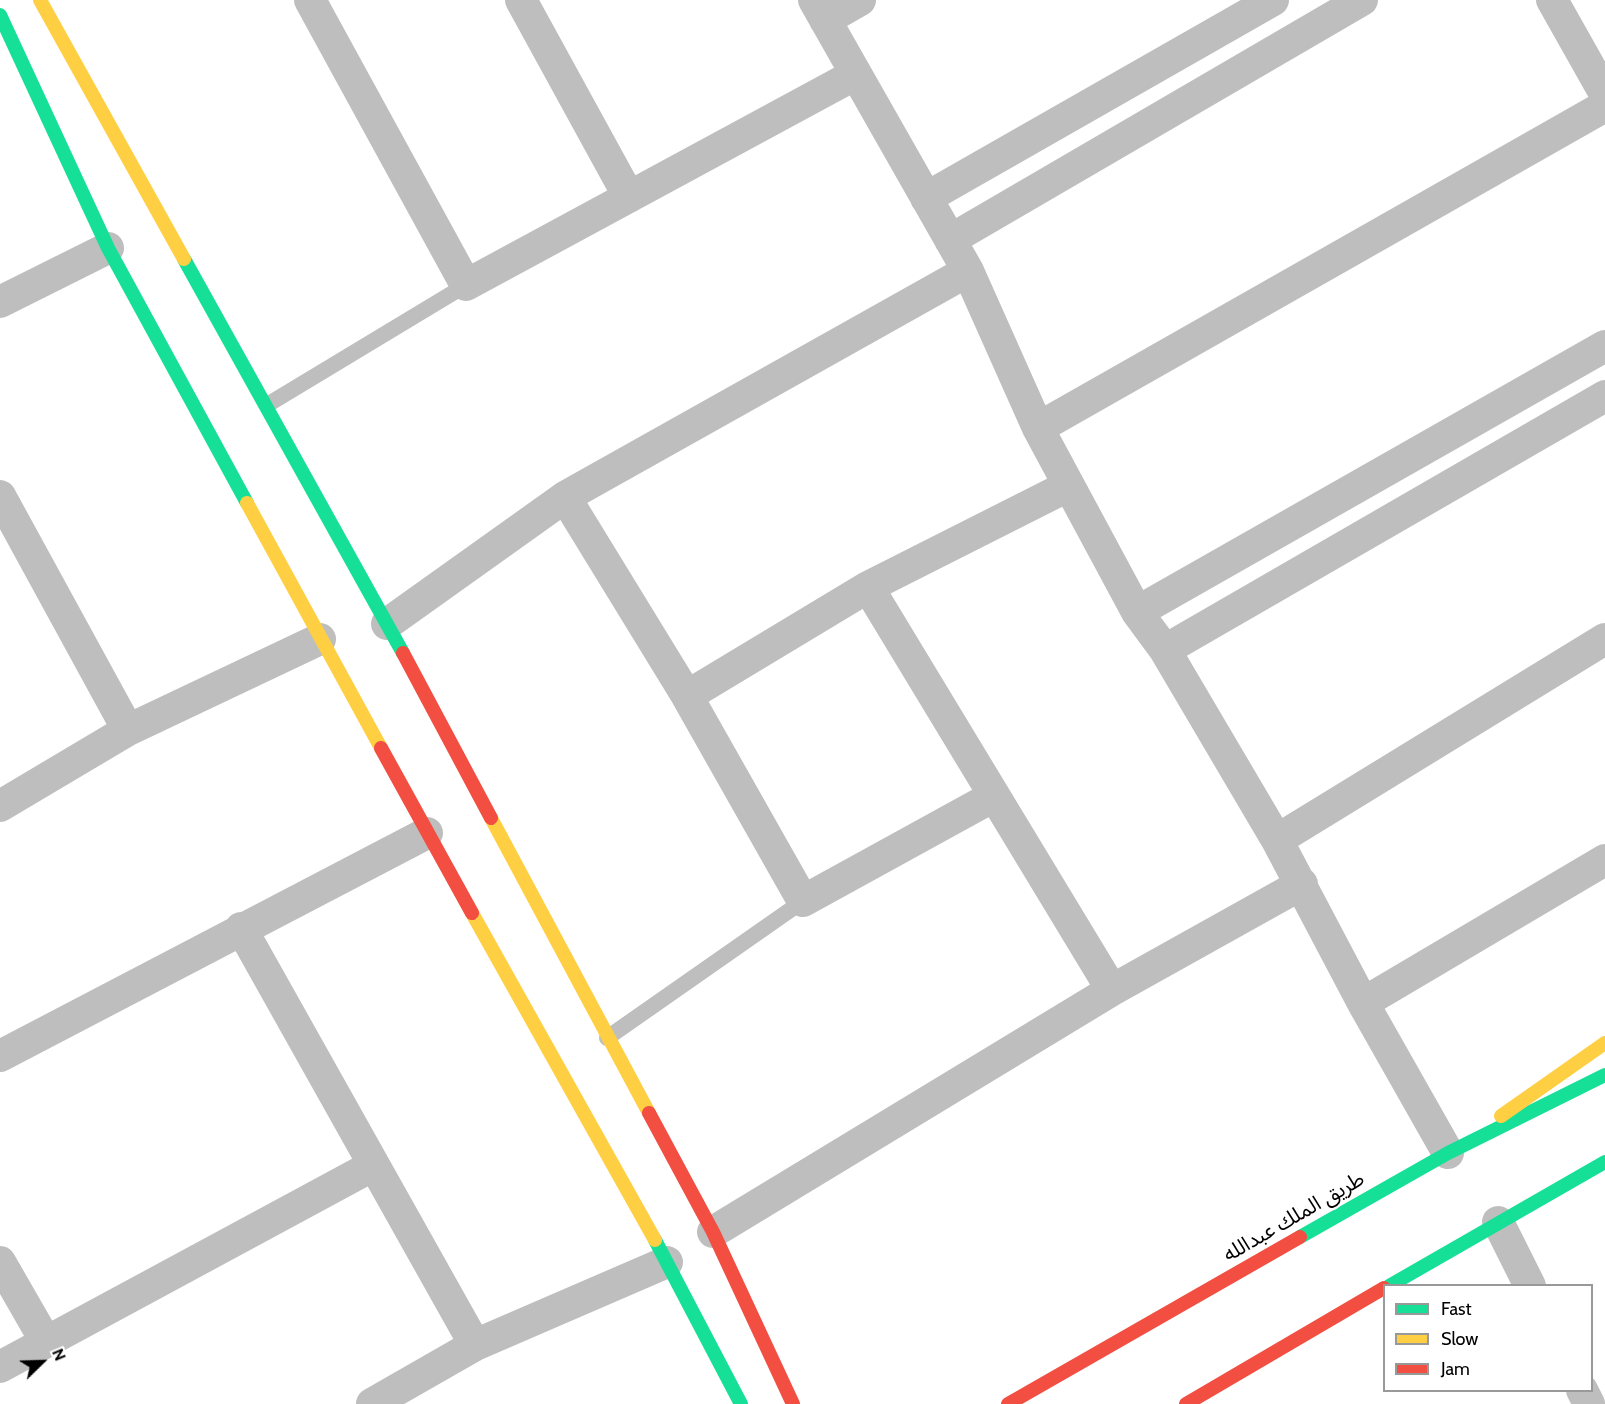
<!DOCTYPE html>
<html>
<head>
<meta charset="utf-8">
<style>
  body { margin:0 }
  #map { position:relative; width:1605px; height:1404px; overflow:hidden; background:#fff; font-family:Cabin,sans-serif }
  canvas { display:block }
  .legend { position:absolute; left:1383px; top:1284px; width:210px; height:108px; box-sizing:border-box; background:#fff; border:2px solid #999; margin:0; padding:8px 10px; list-style:none; font-size:18px; color:#000 }
  .legend li { display:flex; align-items:center; gap:12px; height:30px }
  .legend b { width:30px; border:2px solid #999 }
  .north { position:absolute; left:12px; top:1332px; width:60px; height:60px; -webkit-text-stroke:4px #fff; paint-order:stroke; rotate:67deg; font-size:16px; font-weight:700; line-height:24px; text-align:center; color:#000 }
  .north::after { content:''; display:block; margin:auto; width:21px; height:27px; background:#000; clip-path:polygon(50% 0,100% 100%,50% 72%,0 100%) }
</style>
</head>
<body>
<div id="map">
<canvas width="1605" height="1404"></canvas>
<ul class="legend">
<li><b style="height:8px;background:#16e098"></b>Fast</li>
<li><b style="height:8px;background:#ffcf43"></b>Slow</li>
<li><b style="height:8px;background:#f24e42"></b>Jam</li>
</ul>
<div class="north">N</div>
</div>
<script>
const c = document.querySelector('canvas').getContext('2d');
c.lineJoin = 'round';
function poly(rows) {
  const path = new Path2D();
  for (const r of rows) {
    path.moveTo(r[0], r[1]);
    for (let i = 2; i < r.length; i += 2) path.lineTo(r[i], r[i + 1]);
  }
  return path;
}
function strokePath(path, color, width, dash) {
  c.strokeStyle = color;
  c.lineWidth = width;
  c.lineCap = dash ? 'butt' : 'round';
  c.setLineDash(dash || []);
  c.stroke(path);
}
function write(font, color, halo, rows, align = 'center') {
  c.font = font + ' Cabin,"Noto Sans Arabic",sans-serif';
  c.lineWidth = 4.5;
  c.setLineDash([]);
  c.textBaseline = 'middle';
  c.strokeStyle = halo;
  c.fillStyle = color;
  for (const [text, x, y, turn = 0] of rows) {
    c.save();
    c.translate(x, y);
    c.rotate((+turn || 0) * Math.PI / 180);
    c.textAlign = isNaN(turn) ? turn : align;
    if (halo) c.strokeText(text, 0, 0);
    c.fillText(text, 0, 0);
    c.restore();
  }
}
strokePath(poly([
  [267,405,466,285],
  [607,1038,803,901]
]), '#bebebe', 16);
strokePath(poly([
  [310,0,466,285,856,74],
  [521,0,629,197],
  [814,0,968,271,1038,428,1137,612,1165,650,1277,840,1363,1003,1448,1153],
  [1552,0,1605,94],
  [825,20,860,0],
  [926,198,1273,0],
  [950,240,1362,0],
  [0,302,108,248],
  [1038,428,1605,106],
  [0,496,128,730],
  [565,497,687,696],
  [868,587,1112,990],
  [1137,612,1605,346],
  [387,624,565,497,968,271],
  [1165,650,1605,396],
  [994,796,803,901,687,696,868,587,1068,486],
  [0,806,128,730,320,639],
  [1277,840,1605,639],
  [241,928,475,1345],
  [1363,1003,1605,860],
  [0,1056,427,833],
  [1498,1222,1530,1286],
  [713,1232,1112,990,1302,884],
  [0,1262,46,1342],
  [0,1367,374,1165],
  [1582,1390,1589,1404],
  [372,1404,475,1345,667,1262]
]), '#bebebe', 32);
strokePath(poly([
  [0,15,108,248,247,503],
  [184,259,403,653],
  [1300,1237,1448,1153,1605,1075],
  [655,1240,741,1404],
  [1389,1286,1605,1162]
]), '#16e098', 14);
strokePath(poly([
  [40,0,184,259],
  [247,503,381,748],
  [491,818,649,1113],
  [472,913,655,1240],
  [1501,1116,1605,1043]
]), '#ffcf43', 14);
strokePath(poly([
  [403,653,491,818],
  [381,748,472,913],
  [649,1113,713,1232,793,1404],
  [1008,1404,1300,1237],
  [1186,1404,1384,1288]
]), '#f24e42', 14);
write('21px', '#000', '#fff', [
  ["طريق الملك عبدالله",1294,1217,-30]
]);
</script>
</body>
</html>
